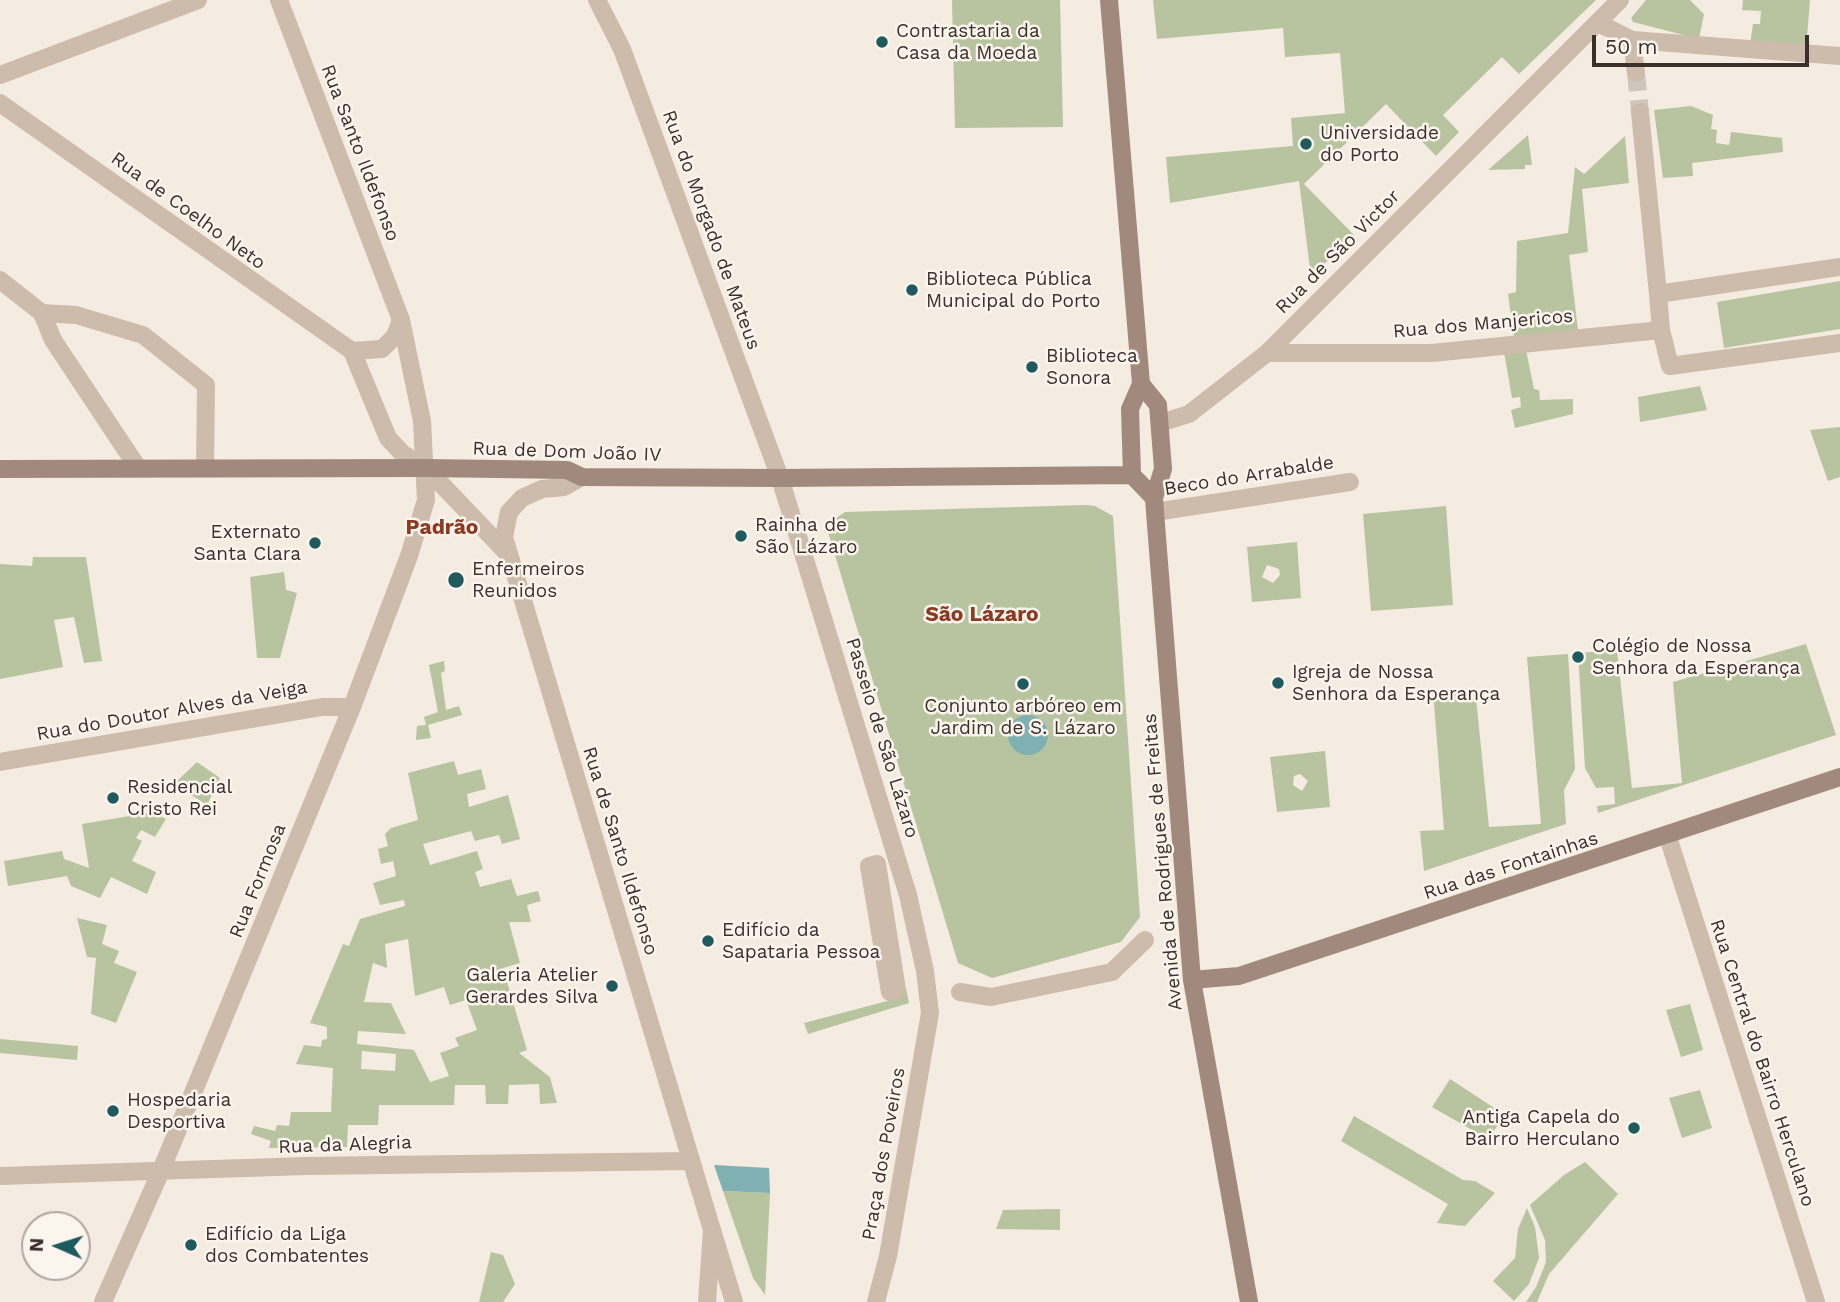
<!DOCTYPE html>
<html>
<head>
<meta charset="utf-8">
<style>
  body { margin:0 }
  #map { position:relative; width:1840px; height:1302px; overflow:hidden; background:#f4ebe1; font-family:"Work Sans",sans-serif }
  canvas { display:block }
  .north { position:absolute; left:21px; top:1211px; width:70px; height:70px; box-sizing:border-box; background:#fbf5ee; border:2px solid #aea6a0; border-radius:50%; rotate:273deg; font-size:19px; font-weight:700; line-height:28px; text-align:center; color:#3b302b }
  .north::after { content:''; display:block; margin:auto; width:24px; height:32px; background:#1f5a5e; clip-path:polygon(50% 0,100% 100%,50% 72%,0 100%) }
  .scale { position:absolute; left:1592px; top:35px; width:217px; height:32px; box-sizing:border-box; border:4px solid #3b302b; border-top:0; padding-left:9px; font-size:21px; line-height:24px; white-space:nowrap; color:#3b302b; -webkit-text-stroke:5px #fbf5ee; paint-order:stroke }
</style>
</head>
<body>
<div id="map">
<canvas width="1840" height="1302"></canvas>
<div class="north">N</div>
<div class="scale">50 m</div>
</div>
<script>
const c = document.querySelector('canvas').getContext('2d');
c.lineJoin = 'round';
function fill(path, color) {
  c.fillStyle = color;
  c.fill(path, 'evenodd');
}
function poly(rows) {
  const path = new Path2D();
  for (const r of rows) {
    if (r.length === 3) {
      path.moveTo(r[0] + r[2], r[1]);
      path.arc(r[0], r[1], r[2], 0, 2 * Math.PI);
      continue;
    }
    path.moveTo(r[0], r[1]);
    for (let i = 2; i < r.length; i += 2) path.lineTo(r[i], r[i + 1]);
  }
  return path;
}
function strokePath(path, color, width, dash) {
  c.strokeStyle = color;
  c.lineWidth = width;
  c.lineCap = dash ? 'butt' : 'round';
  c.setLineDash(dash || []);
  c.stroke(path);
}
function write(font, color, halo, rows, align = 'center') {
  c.font = font + ' "Work Sans",sans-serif';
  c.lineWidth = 5;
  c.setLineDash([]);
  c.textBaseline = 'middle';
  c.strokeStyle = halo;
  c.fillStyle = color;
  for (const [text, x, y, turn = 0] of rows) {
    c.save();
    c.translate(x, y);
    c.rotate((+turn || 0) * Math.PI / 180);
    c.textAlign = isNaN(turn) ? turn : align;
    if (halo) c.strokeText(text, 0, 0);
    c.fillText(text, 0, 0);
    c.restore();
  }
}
fill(poly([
  [952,0,1060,0,1063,127,955,128],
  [1153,0,1596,0,1519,74,1502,57,1443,115,1459,132,1436,156,1386,104,1304,184,1354,235,1311,277,1299,181,1170,203,1166,157,1293,146,1291,118,1345,113,1340,53,1285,57,1283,28,1157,39],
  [1646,0,1690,0,1704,14,1699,39,1633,22,1631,18],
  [1743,0,1810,0,1806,49,1750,44,1753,24,1760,24,1761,11,1742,10],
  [1691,106,1713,115,1711,129,1717,130,1716,143,1729,145,1731,132,1782,138,1783,152,1692,163,1693,176,1663,178,1654,110],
  [1528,135,1532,165,1525,165,1525,169,1488,170],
  [1625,136,1629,183,1582,189,1588,252,1569,255,1578,330,1514,337,1508,294,1516,292,1517,241,1568,233,1575,167,1584,174],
  [1840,281,1840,329,1724,348,1717,302],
  [1526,350,1534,389,1539,390,1540,400,1573,399,1573,414,1515,428,1511,410,1521,407,1520,397,1512,398,1504,352],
  [1700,386,1707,410,1640,422,1638,397],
  [1840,427,1840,477,1828,481,1810,430],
  [1086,505,1095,506,1113,516,1140,917,1121,942,992,978,958,963,828,532,835,519,845,512],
  [1446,506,1453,605,1371,611,1363,514],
  [1297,542,1301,598,1252,602,1247,547],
  [1267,565,1279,569,1280,575,1273,583,1262,577],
  [33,557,86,557,102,661,84,663,74,617,54,620,63,667,0,679,0,564,32,566],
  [284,572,286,590,297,593,280,658,257,658,250,577],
  [1806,644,1836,735,1598,813,1597,806,1615,804,1614,787,1596,788,1585,768,1578,653,1617,650,1632,788,1682,783,1673,682],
  [1568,654,1575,769,1564,790,1566,824,1424,871,1420,831,1444,830,1433,691,1475,688,1489,827,1541,824,1527,657],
  [444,661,445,671,441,673,446,710,459,706,462,715,428,725,431,738,416,740,417,726,426,725,424,717,438,712,429,665],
  [1325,751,1330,807,1277,812,1270,757],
  [1300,774,1308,781,1302,791,1293,785,1294,776],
  [454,761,458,775,481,769,486,789,467,794,469,807,508,795,520,839,502,844,499,835,475,841,471,831,423,844,430,865,477,851,483,869,475,872,480,887,511,879,517,896,538,891,541,901,527,905,531,922,509,922,520,963,503,968,527,1050,519,1053,550,1077,557,1103,540,1104,539,1084,509,1085,508,1104,486,1104,485,1085,455,1085,454,1105,379,1105,378,1125,348,1125,347,1147,269,1148,271,1141,251,1134,254,1126,275,1131,277,1125,289,1126,291,1112,331,1112,333,1068,296,1064,304,1045,321,1047,322,1040,327,1039,327,1027,310,1023,343,944,349,946,360,919,405,906,404,900,380,905,373,883,396,876,393,861,381,864,378,849,388,846,385,834,391,828,418,820,408,773],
  [408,939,415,996,444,987,450,1005,466,1000,477,1030,455,1038,459,1046,440,1053,449,1076,430,1082,414,1050,357,1044,358,1031,406,1034,391,1003,364,1002,373,963,387,968,385,944],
  [362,1051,396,1054,395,1071,361,1069],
  [197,762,220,778,207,805,174,784],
  [153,812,166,819,155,837,141,830,136,838,142,841,132,861,156,872,147,894,111,877,100,898,71,886,67,876,8,886,4,861,62,851,64,859,89,868,82,824],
  [77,918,107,925,102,944,119,951,114,963,137,972,116,1023,91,1014,96,958,87,957],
  [906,988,909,1003,808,1034,804,1023,891,1000,897,990],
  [1690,1004,1703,1050,1681,1057,1666,1010],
  [0,1039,78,1046,77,1060,0,1053],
  [1450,1079,1505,1115,1488,1139,1432,1107],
  [1700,1090,1712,1128,1682,1138,1669,1098],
  [1354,1116,1463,1180,1475,1181,1495,1193,1465,1226,1437,1223,1448,1204,1341,1141],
  [1585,1162,1618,1194,1549,1274,1537,1302,1526,1302,1536,1287,1546,1262,1545,1240,1530,1205,1564,1175],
  [723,1191,770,1193,765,1295,753,1278],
  [1527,1208,1535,1227,1539,1258,1529,1284,1514,1301,1493,1281,1515,1258,1518,1229],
  [1060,1209,1060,1230,996,1229,1003,1210],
  [491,1252,503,1255,515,1284,503,1302,479,1302]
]), '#b8c4a0');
fill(poly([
  [1028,735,20],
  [714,1165,769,1168,770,1193,723,1191]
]), '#7fb0b2');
strokePath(poly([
  [1636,73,1640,112]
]), '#cfc6bd', 18, [18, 9]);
strokePath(poly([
  [0,280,42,313,53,340,138,468],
  [42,313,76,315,143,335,206,385,205,467],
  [1155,512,1350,482],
  [1668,837,1816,1302],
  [877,864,897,990,890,992,869,866,877,864],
  [960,992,991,997,1112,972,1145,940]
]), '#cdbbac', 18);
strokePath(poly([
  [597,0,622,49,780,478,908,895,925,971,930,1013,888,1256,876,1302],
  [1598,23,1632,40,1840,56],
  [1632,40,1636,73],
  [0,75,198,0],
  [1640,112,1658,294,1840,267],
  [1658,294,1661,330,1670,366,1840,343],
  [1267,353,1432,353,1661,330],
  [1160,423,1189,414,1267,353,1620,0],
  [0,762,322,707,352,707],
  [712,1230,734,1302]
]), '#cdbbac', 18);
strokePath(poly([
  [0,103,352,351,382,349,395,336,401,320],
  [352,351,388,438,403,454,426,468,508,554],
  [582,477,564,487,542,489,522,498,509,512,504,537,712,1230,707,1302],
  [0,1176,306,1166,691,1161],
  [103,1302,160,1173,352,707,409,556,426,500,422,421,401,320,279,0]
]), '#cdbbac', 18);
strokePath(poly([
  [1109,0,1141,384,1130,409,1132,475,1154,498],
  [1141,384,1158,405,1163,469,1154,498,1155,512,1192,980,1249,1302],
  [0,469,426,468,567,470,582,477,780,478,1132,475],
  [1192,980,1239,976,1840,777]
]), '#a18a7d', 18);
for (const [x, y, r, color] of [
  [882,42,7,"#1f5a5e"],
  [1306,144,7,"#1f5a5e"],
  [912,290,7,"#1f5a5e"],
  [1032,367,7,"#1f5a5e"],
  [741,536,7,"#1f5a5e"],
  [315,543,7,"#1f5a5e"],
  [456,580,9,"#1f5a5e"],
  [1578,657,7,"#1f5a5e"],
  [1278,683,7,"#1f5a5e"],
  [1023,684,7,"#1f5a5e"],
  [113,798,7,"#1f5a5e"],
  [708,941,7,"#1f5a5e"],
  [612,986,7,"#1f5a5e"],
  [113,1111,7,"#1f5a5e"],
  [1634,1128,7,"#1f5a5e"],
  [191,1245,7,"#1f5a5e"]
]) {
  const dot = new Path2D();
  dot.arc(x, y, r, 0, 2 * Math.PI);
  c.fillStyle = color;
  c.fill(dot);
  strokePath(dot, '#fbf5ee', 2.5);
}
write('19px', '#3b302b', '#fbf5ee', [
  ["Contrastaria da",896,31],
  ["Casa da Moeda",896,53],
  ["Universidade",1320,133],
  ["do Porto",1320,155],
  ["Biblioteca Pública",926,279],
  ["Municipal do Porto",926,301],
  ["Biblioteca",1046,356],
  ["Sonora",1046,378],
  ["Rainha de",755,525],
  ["São Lázaro",755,547],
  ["Externato",301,532,"right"],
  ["Santa Clara",301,554,"right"],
  ["Enfermeiros",472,569],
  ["Reunidos",472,591],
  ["Colégio de Nossa",1592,646],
  ["Senhora da Esperança",1592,668],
  ["Igreja de Nossa",1292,672],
  ["Senhora da Esperança",1292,694],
  ["Conjunto arbóreo em",1023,706,"center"],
  ["Jardim de S. Lázaro",1023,728,"center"],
  ["Residencial",127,787],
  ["Cristo Rei",127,809],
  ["Edifício da",722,930],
  ["Sapataria Pessoa",722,952],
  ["Galeria Atelier",598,975,"right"],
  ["Gerardes Silva",598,997,"right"],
  ["Hospedaria",127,1100],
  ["Desportiva",127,1122],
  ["Antiga Capela do",1620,1117,"right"],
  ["Bairro Herculano",1620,1139,"right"],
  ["Edifício da Liga",205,1234],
  ["dos Combatentes",205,1256]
], 'left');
write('19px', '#3b302b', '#fbf5ee', [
  ["Rua Santo Ildefonso",360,153,69],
  ["Rua de Coelho Neto",188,211,36],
  ["Rua do Morgado de Mateus",711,230,70],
  ["Rua de São Victor",1338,252,-45],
  ["Rua dos Manjericos",1483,324,-5],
  ["Rua de Dom João IV",567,452,2],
  ["Beco do Arrabalde",1249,476,-9],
  ["Rua do Doutor Alves da Veiga",172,711,-10],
  ["Passeio de São Lázaro",882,738,73],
  ["Rua de Santo Ildefonso",620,851,73],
  ["Avenida de Rodrigues de Freitas",1163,862,-95],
  ["Rua das Fontainhas",1511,866,-18],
  ["Rua Formosa",258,881,-68],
  ["Rua Central do Bairro Herculano",1762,1063,72],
  ["Rua da Alegria",345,1145,-2],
  ["Praça dos Poveiros",884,1154,-80]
]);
write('bold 21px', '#8c3b22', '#fbf5ee', [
  ["Padrão",442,528],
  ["São Lázaro",982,615]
]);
</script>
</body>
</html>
